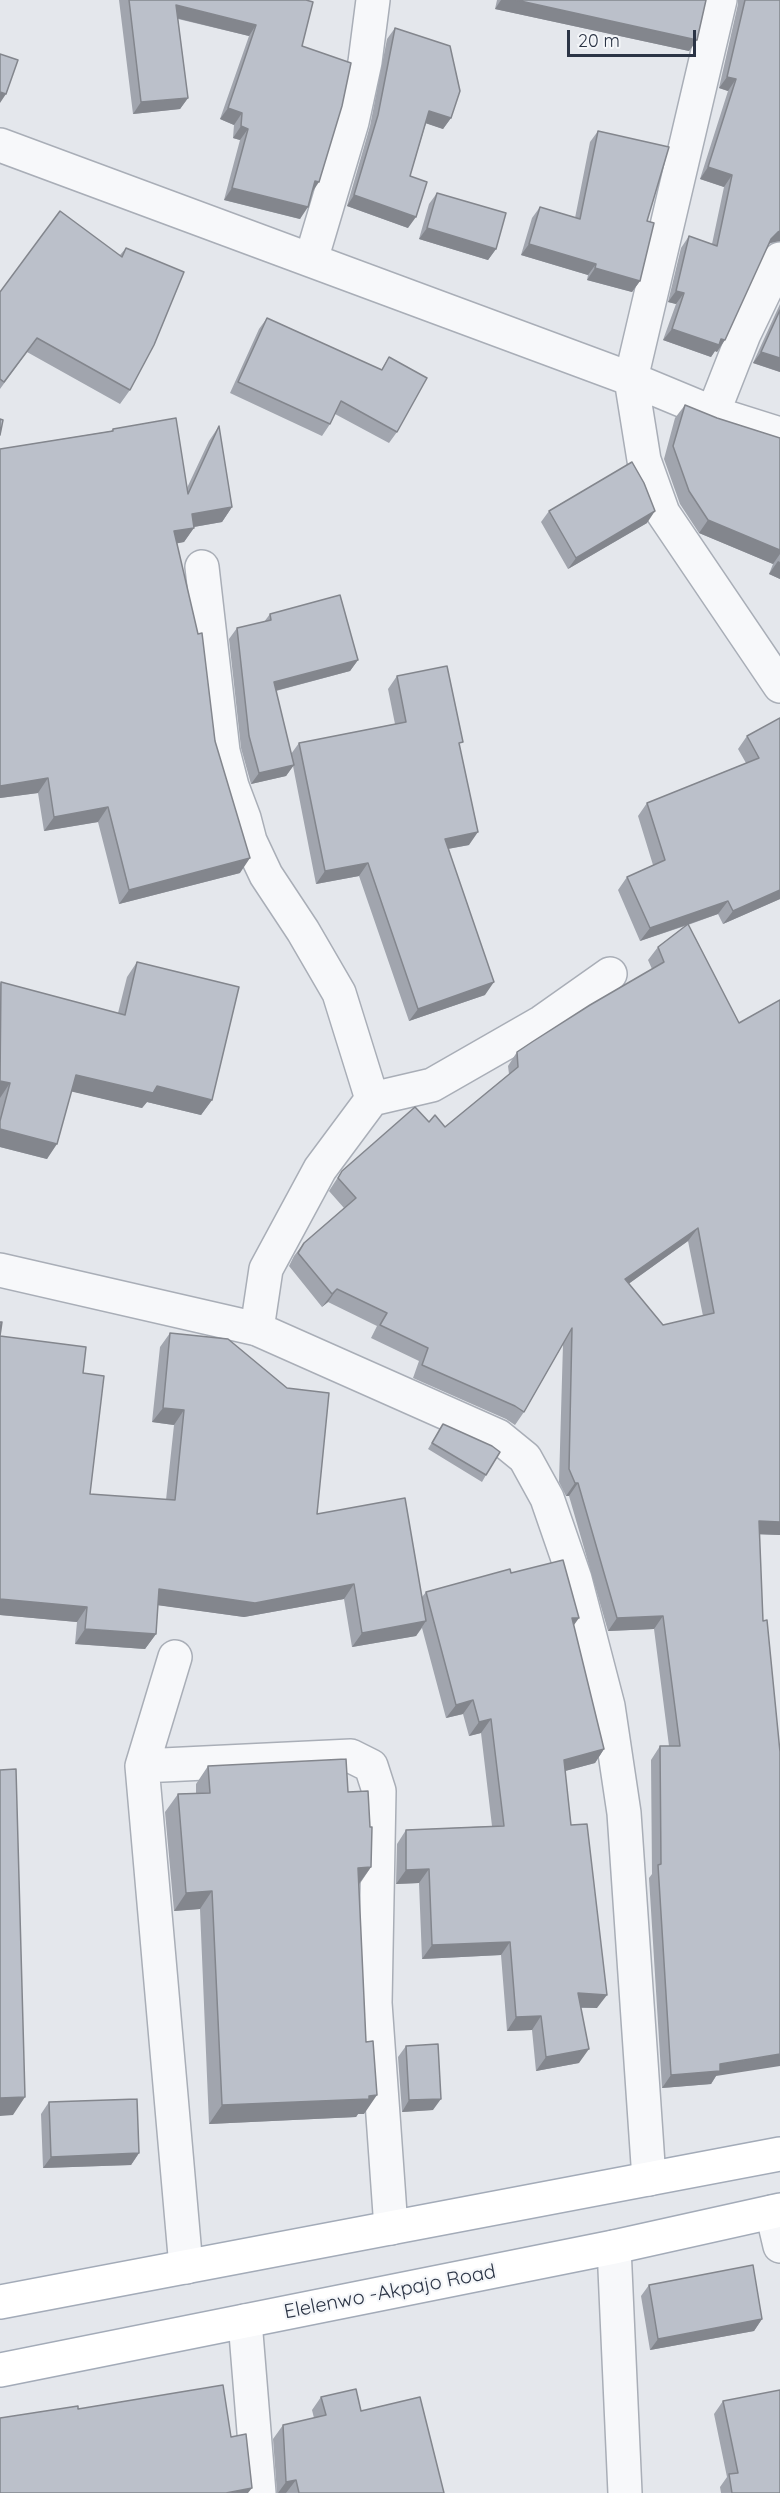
<!DOCTYPE html>
<html>
<head>
<meta charset="utf-8">
<style>
  body { margin:0 }
  #map { position:relative; width:780px; height:2493px; overflow:hidden; background:#e4e7ec; font-family:Quicksand,sans-serif }
  canvas { display:block }
  .scale { position:absolute; left:567px; top:30px; width:129px; height:27px; box-sizing:border-box; border:3px solid #2b3445; border-top:0; padding-left:8px; font-size:18px; line-height:21px; white-space:nowrap; color:#2b3445; -webkit-text-stroke:4px #f4f6f9; paint-order:stroke }
</style>
</head>
<body>
<div id="map">
<canvas width="780" height="2493"></canvas>
<div class="scale">20 m</div>
</div>
<script>
const c = document.querySelector('canvas').getContext('2d');
c.lineJoin = 'round';
function poly(rows) {
  const path = new Path2D();
  for (const r of rows) {
    path.moveTo(r[0], r[1]);
    for (let i = 2; i < r.length; i += 2) path.lineTo(r[i], r[i + 1]);
  }
  return path;
}
function strokePath(path, color, width, dash) {
  c.strokeStyle = color;
  c.lineWidth = width;
  c.lineCap = dash ? 'butt' : 'round';
  c.setLineDash(dash || []);
  c.stroke(path);
}
function fill(path, color) {
  c.fillStyle = color;
  c.fill(path, 'evenodd');
}
function write(font, color, halo, rows, align = 'center') {
  c.font = font + ' Quicksand,sans-serif';
  c.lineWidth = 4.5;
  c.setLineDash([]);
  c.textBaseline = 'middle';
  c.strokeStyle = halo;
  c.fillStyle = color;
  for (const [text, x, y, turn = 0] of rows) {
    c.save();
    c.translate(x, y);
    c.rotate((+turn || 0) * Math.PI / 180);
    c.textAlign = isNaN(turn) ? turn : align;
    if (halo) c.strokeText(text, 0, 0);
    c.fillText(text, 0, 0);
    c.restore();
  }
}
const minor = poly([
  [720,0,631,379,644,460,663,513,780,686],
  [0,145,631,379,713,413,780,434],
  [311,260,352,122,365,62,373,0],
  [713,413,744,334,780,259],
  [202,567,223,751,232,786,244,818,250,841,266,875,303,931,339,993,372,1099],
  [0,1270,257,1329,498,1436,525,1458,547,1498,575,1579,608,1706,624,1813,649,2179],
  [257,1329,266,1269,320,1169,372,1099,432,1085,542,1022,610,974],
  [175,1657,142,1766,186,2267],
  [142,1766,351,1756,371,1766,379,1791,375,2003,391,2228],
  [772,2212,780,2246],
  [614,2247,625,2493],
  [245,2321,259,2493]
]);
const major = poly([
  [0,2302,780,2154],
  [0,2370,614,2247,780,2210]
]);
strokePath(minor, '#a9aeb7', 36);
strokePath(major, '#a3abb8', 36);
strokePath(minor, '#f7f8fa', 33);
strokePath(major, '#fff', 33);
fill(poly([
  [119,0,306,0,302,46,312,193,300,219,224,200,240,140,233,138,234,125,220,119,249,36,178,19,188,98,180,109,133,114],
  [497,0,706,0,697,40,689,51,495,9],
  [738,0,780,0,779,240,769,244,717,352,715,351,711,357,663,340,676,304,668,302,681,248,689,236,712,244,724,187,700,179,728,91,719,88,738,4],
  [395,28,451,118,443,129,426,123,410,176,408,228,347,206,370,126,387,39],
  [598,131,647,221,640,281,632,292,587,280,588,275,521,255,532,218,540,207,575,218,590,142],
  [437,193,496,249,488,260,419,239,429,204],
  [126,248,130,390,120,404,27,352,0,389,0,292,120,255],
  [780,304,780,372,753,363],
  [267,318,381,370,389,357,397,432,389,443,335,414,330,424,322,436,230,393,259,329],
  [685,405,717,418,780,438,780,579,769,574,773,564,699,533,680,504,664,459,675,418],
  [219,426,232,507,222,522,194,527,184,542,177,543,240,873,119,904,98,822,44,831,38,793,0,798,0,449,111,431,113,429,187,488,209,441],
  [549,511,647,523,568,569,541,522],
  [270,614,358,660,350,671,276,691,291,754,299,743,395,724,388,689,397,676,460,747,469,845,448,849,485,995,409,1021,359,876,316,884,293,766,286,776,251,784,241,748,229,639,237,628,264,622],
  [780,718,780,899,723,924,718,914,688,925,739,1023,780,1000,780,1535,759,1534,716,2076,711,2084,662,2088,649,1878,652,1874,651,1760,660,1746,669,1746,654,1629,608,1631,569,1496,566,1496,559,1482,563,1344,524,1412,515,1425,506,1419,413,1378,419,1361,371,1338,377,1326,328,1302,322,1307,289,1266,294,1256,304,1243,344,1208,329,1191,342,1171,429,1122,445,1127,509,1074,508,1066,517,1052,652,969,648,960,658,947,685,926,640,941,618,890,627,877,653,865,638,816,647,803,746,763,738,749,747,736],
  [688,1241,703,1316,663,1325,628,1284],
  [137,962,212,1100,201,1115,147,1102,142,1108,71,1091,47,1159,0,1147,0,983,118,1013,127,977],
  [0,1322,0,1336,83,1373,90,1494,166,1500,174,1425,152,1422,160,1347,170,1333,317,1514,422,1597,426,1592,511,1573,574,1626,604,1749,595,1763,565,1771,571,1825,597,2008,581,2008,579,2063,536,2071,532,2030,507,2031,501,1955,422,1959,419,1883,396,1884,397,1844,406,1830,492,1826,481,1733,469,1736,463,1714,446,1718,422,1628,416,1636,352,1647,344,1599,244,1617,158,1605,156,1634,145,1649,75,1644,77,1622,0,1615],
  [443,1424,486,1475,482,1482,428,1449],
  [208,1766,348,1792,371,1867,359,1885,364,2114,358,2114,356,2117,209,2124,200,1909,174,1911,165,1812,178,1794,196,1793,196,1784],
  [406,2046,433,2110,402,2112,398,2057],
  [49,2102,139,2153,131,2165,43,2168,41,2114],
  [649,2285,762,2319,754,2331,650,2350,641,2296],
  [321,2397,361,2411,444,2493,277,2493,273,2439,283,2425,314,2418,312,2410],
  [723,2401,780,2493,721,2493,720,2487,727,2477,714,2414]
]), '#a1a5ae');
fill(poly([
  [501,0,516,0,697,40,689,51,495,9],
  [176,5,256,25,249,36,168,16],
  [727,77,736,79,728,91,719,88],
  [0,92,6,94,0,103],
  [188,98,180,109,133,114,141,102],
  [228,108,242,113,234,125,220,119],
  [429,111,451,118,443,129,422,122],
  [241,126,248,129,240,140,233,138],
  [708,167,732,175,724,187,700,179],
  [315,181,319,182,311,194],
  [232,188,308,207,300,219,224,200],
  [354,195,416,217,408,228,347,206],
  [427,228,496,249,488,260,419,239],
  [780,231,780,241,770,243,763,251,771,239,778,232],
  [529,244,596,264,588,275,521,255],
  [595,268,640,281,632,292,587,280],
  [676,291,684,293,676,304,668,302],
  [672,329,725,340,717,352,715,351,711,357,663,340],
  [761,352,780,358,780,372,753,363],
  [232,507,222,522,182,529,192,514],
  [655,511,647,523,568,569,576,558],
  [708,520,780,550,780,554,773,564,699,533],
  [194,528,184,542,164,546,174,531],
  [778,561,780,562,780,579,769,574],
  [358,660,350,671,267,693,274,682],
  [294,765,286,776,251,784,259,773],
  [48,778,38,793,0,798,0,786],
  [108,807,98,822,44,831,54,817],
  [478,832,469,845,436,851,445,839],
  [250,858,240,873,119,904,129,890],
  [368,863,359,876,316,884,325,871],
  [780,890,780,899,723,924,733,911],
  [728,901,718,914,640,941,650,928],
  [494,982,485,995,409,1021,418,1009],
  [76,1075,157,1086,212,1100,201,1115,147,1102,142,1108,65,1090],
  [0,1081,10,1083,0,1098],
  [0,1129,57,1144,47,1159,0,1147],
  [698,1228,688,1241,616,1293,625,1279],
  [337,1289,328,1302,322,1307,332,1294],
  [163,1408,184,1410,174,1425,152,1422],
  [575,1483,578,1483,569,1496,566,1496],
  [759,1521,780,1522,780,1535,750,1534],
  [354,1584,344,1599,244,1617,149,1604,159,1589],
  [0,1599,87,1607,77,1622,0,1615],
  [663,1616,654,1629,608,1631,617,1618],
  [572,1618,579,1618,569,1632],
  [426,1621,416,1636,352,1647,362,1633],
  [85,1629,156,1634,145,1649,75,1644],
  [473,1700,463,1714,446,1718,456,1705],
  [491,1719,481,1733,469,1736,479,1722],
  [604,1749,595,1763,554,1774,564,1760],
  [371,1867,358,1885,358,1868],
  [429,1869,419,1883,396,1884,406,1870],
  [212,1891,200,1909,174,1911,186,1893],
  [510,1942,501,1955,422,1959,432,1945],
  [578,1993,607,1995,597,2008,569,2007],
  [541,2016,532,2030,507,2031,516,2017],
  [589,2049,579,2063,536,2071,546,2057],
  [780,2054,780,2066,716,2076,711,2084,662,2088,671,2075,720,2064],
  [377,2095,364,2114,358,2114,356,2117,209,2124,222,2105],
  [25,2097,13,2115,0,2116,0,2098],
  [441,2099,433,2110,402,2112,409,2100],
  [139,2153,131,2165,43,2168,51,2157],
  [762,2319,754,2331,650,2350,658,2339],
  [296,2480,286,2493,278,2493,286,2482],
  [252,2488,248,2493,226,2493]
]), '#83868d');
const building = poly([
  [129,0,306,0,313,2,302,46,351,63,342,106,319,182,315,181,308,207,232,188,248,129,241,126,242,113,228,108,256,25,176,5,188,98,141,102,129,0],
  [516,0,706,0,697,40,516,0],
  [745,0,780,0,780,231,778,232,771,239,725,340,721,339,719,345,672,329,684,293,676,291,689,236,717,246,732,175,708,167,736,79,727,77,745,0],
  [395,28,450,46,460,91,451,118,429,111,410,176,427,182,416,217,354,195,378,115,395,28],
  [0,54,18,60,6,94,0,92,0,54],
  [598,131,669,147,647,221,654,223,640,281,595,268,596,264,529,244,540,207,580,219,598,131],
  [437,193,506,213,496,249,427,228,437,193],
  [60,211,122,257,126,248,184,272,154,345,130,390,37,338,4,382,0,379,0,292,60,211],
  [780,310,780,358,761,352,780,310],
  [267,318,382,370,389,357,427,378,397,432,341,401,330,424,238,382,267,318],
  [685,405,717,418,780,438,780,550,708,520,689,491,673,446,685,405],
  [176,418,188,494,219,426,232,507,192,514,194,528,174,531,198,634,202,633,215,741,250,858,129,890,108,807,54,817,48,778,0,786,0,449,113,431,113,429,176,418],
  [0,419,3,420,0,435,0,419],
  [632,462,644,483,655,511,576,558,549,511,632,462],
  [340,595,358,660,274,682,294,765,259,773,249,736,237,628,271,620,270,614,340,595],
  [447,666,463,742,459,743,478,832,445,839,494,982,418,1009,368,863,325,871,299,743,406,722,397,676,447,666],
  [780,718,780,890,733,911,728,901,650,928,627,877,665,860,647,803,759,758,747,736,780,718],
  [688,924,739,1023,780,1000,780,1522,759,1521,763,1621,767,1620,780,1752,780,2054,720,2064,720,2071,671,2075,658,1865,661,1864,660,1746,680,1746,663,1616,617,1618,578,1483,575,1483,569,1469,572,1328,524,1412,515,1406,422,1365,428,1348,380,1325,387,1313,337,1289,332,1294,298,1253,304,1243,356,1198,338,1178,342,1171,415,1107,429,1122,435,1115,445,1127,518,1067,517,1052,532,1042,590,1005,664,962,658,947,688,924],
  [698,1228,714,1313,663,1325,625,1279,698,1228],
  [137,962,239,987,212,1100,157,1086,153,1093,76,1075,57,1144,0,1129,0,1121,10,1083,0,1081,1,982,125,1015,137,962],
  [0,1322,2,1322,0,1336,86,1347,83,1373,104,1376,90,1494,175,1500,184,1410,163,1408,170,1333,228,1339,287,1388,329,1393,317,1514,405,1498,426,1621,362,1633,354,1584,255,1603,159,1589,156,1634,85,1629,87,1607,0,1599,0,1322],
  [443,1424,492,1446,500,1452,486,1475,432,1443,443,1424],
  [563,1560,579,1618,572,1618,604,1749,564,1760,571,1825,587,1824,607,1995,578,1993,589,2049,546,2057,541,2016,516,2017,510,1942,432,1945,429,1869,406,1870,406,1830,504,1826,491,1719,479,1722,473,1700,456,1705,426,1592,510,1569,511,1573,563,1560],
  [346,1759,348,1792,368,1791,370,1827,372,1827,371,1867,358,1868,366,2042,373,2041,377,2095,369,2096,369,2099,222,2105,212,1891,186,1893,178,1794,210,1793,208,1766,346,1759],
  [16,1769,25,2097,0,2098,0,1770,16,1769],
  [438,2044,441,2099,409,2100,406,2046,438,2044],
  [137,2099,139,2153,51,2157,49,2102,137,2099],
  [753,2265,762,2319,658,2339,649,2285,753,2265],
  [223,2385,231,2437,246,2434,252,2488,226,2493,0,2493,0,2418,78,2406,78,2409,223,2385],
  [356,2389,361,2411,420,2397,444,2493,299,2493,296,2480,286,2482,283,2425,326,2415,321,2397,356,2389],
  [780,2390,780,2493,732,2493,729,2474,738,2473,723,2401,780,2390]
]);
fill(building, '#bbc0ca');
strokePath(building, '#83868d', 1.5);
write('20px', '#2b3445', '#f4f6f9', [
  ["Elelenwo -Akpajo Road",390,2292,-11]
]);
</script>
</body>
</html>
